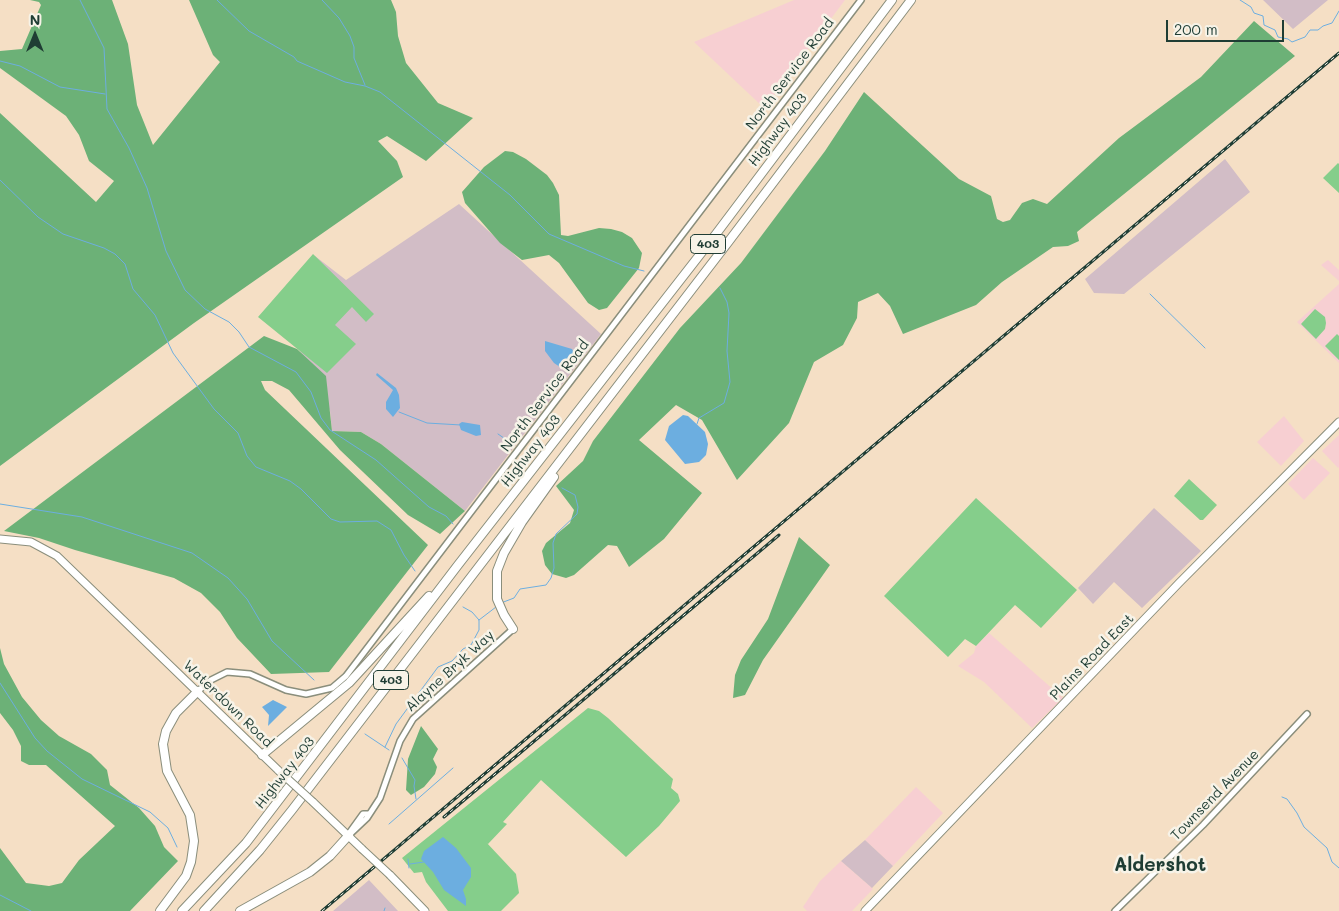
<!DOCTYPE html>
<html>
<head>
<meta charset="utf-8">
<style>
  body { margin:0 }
  #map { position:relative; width:1339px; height:911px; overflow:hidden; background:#f5dfc5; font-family:Mali,sans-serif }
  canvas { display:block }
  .north { position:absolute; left:10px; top:10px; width:50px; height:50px; -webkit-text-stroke:4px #f7f3e8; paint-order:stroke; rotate:0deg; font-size:14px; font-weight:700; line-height:20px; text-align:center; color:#1f3d34 }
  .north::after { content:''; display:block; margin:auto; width:18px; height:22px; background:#1f3d34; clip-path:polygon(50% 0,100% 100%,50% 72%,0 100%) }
  .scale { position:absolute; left:1166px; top:20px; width:118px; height:22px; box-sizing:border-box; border:2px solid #1f3d34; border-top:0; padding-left:6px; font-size:15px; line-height:18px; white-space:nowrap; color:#1f3d34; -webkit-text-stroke:4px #f7f3e8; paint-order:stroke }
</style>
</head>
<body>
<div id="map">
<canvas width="1339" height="911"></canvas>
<div class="north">N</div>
<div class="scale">200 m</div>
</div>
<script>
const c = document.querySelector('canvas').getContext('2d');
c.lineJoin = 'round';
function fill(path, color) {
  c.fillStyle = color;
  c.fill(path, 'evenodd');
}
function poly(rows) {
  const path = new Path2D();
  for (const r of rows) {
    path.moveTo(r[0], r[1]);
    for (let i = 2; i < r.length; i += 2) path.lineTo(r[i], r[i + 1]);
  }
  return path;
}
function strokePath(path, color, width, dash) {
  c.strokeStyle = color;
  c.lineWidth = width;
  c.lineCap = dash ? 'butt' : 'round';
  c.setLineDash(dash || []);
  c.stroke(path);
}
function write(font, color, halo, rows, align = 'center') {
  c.font = font + ' Mali,sans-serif';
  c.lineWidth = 5;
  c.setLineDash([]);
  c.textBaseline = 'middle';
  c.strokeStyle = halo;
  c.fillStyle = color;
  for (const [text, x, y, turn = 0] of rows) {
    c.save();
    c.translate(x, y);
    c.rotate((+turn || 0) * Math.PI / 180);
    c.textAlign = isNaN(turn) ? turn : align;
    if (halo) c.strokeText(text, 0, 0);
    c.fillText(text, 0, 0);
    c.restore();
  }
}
fill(poly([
  [794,0,845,0,764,108,694,42],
  [1328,260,1339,270,1339,281,1321,265],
  [1339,284,1339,363,1297,322],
  [1284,416,1304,441,1281,466,1257,442],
  [1339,435,1339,467,1338,468,1322,451],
  [1313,458,1330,473,1304,500,1288,484],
  [989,633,1063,698,1032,728,984,682,958,666,974,653,976,646],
  [916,787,943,813,893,866,865,840],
  [841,861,873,889,852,911,807,911,803,907,820,881]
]), '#f7cfd2');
fill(poly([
  [1263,0,1328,0,1293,29],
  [1225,159,1250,192,1124,294,1094,293,1085,279],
  [459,204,601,334,465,511,381,444,361,432,332,431,330,411,300,351,262,313,315,256,346,280],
  [1154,508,1201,551,1142,608,1114,582,1093,604,1078,588],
  [865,840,893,866,872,888,841,861],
  [369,880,398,911,333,911]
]), '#d2bdc6');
fill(poly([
  [1338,163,1339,164,1339,193,1323,178],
  [313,254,374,314,366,322,352,307,335,325,356,344,327,373,258,317],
  [1315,309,1325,317,1326,323,1325,329,1316,339,1301,324],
  [1337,334,1339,336,1339,360,1325,346],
  [1189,479,1217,505,1203,520,1200,520,1174,496],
  [976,498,1077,590,1041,628,1015,605,976,646,965,639,948,657,884,596],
  [588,708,599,711,608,718,673,779,671,788,678,794,680,801,659,826,626,857,541,780,503,822,507,824,488,844,486,842,516,874,519,893,501,911,448,911,426,882,422,872,414,873,402,858]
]), '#85ce8b');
fill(poly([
  [30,0,112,0,128,44,137,105,153,145,220,62,213,55,189,0,391,0,396,12,398,36,406,63,438,103,473,118,426,161,387,136,378,141,397,161,403,177,194,323,0,466,0,113,96,202,114,181,89,161,79,135,66,116,0,68,0,51,22,49,41,5,39,2],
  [1254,21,1295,56,1077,232,1079,241,1068,246,1053,247,1002,282,976,305,903,334,890,306,878,293,858,302,857,318,843,345,814,362,789,423,737,480,702,420,676,405,639,440,702,493,664,539,629,567,617,546,608,545,574,575,566,578,552,574,545,565,542,551,546,543,570,523,574,510,556,486,583,461,593,441,680,328,741,263,825,151,864,92,959,179,991,196,997,219,1003,222,1010,220,1022,203,1033,199,1047,204,1119,138,1201,77],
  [505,151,513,152,526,159,547,175,553,183,559,195,561,235,568,236,599,228,611,229,622,232,632,238,642,253,639,268,607,308,599,310,588,303,559,263,549,255,522,260,500,243,465,203,462,192,484,167],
  [264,336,297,349,326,376,332,431,361,432,381,444,465,511,440,534,408,515,340,450,289,390,272,381,261,381,265,390,428,545,329,672,271,674,237,638,220,612,201,593,174,578,75,550,39,538,4,531],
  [799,537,830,565,763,660,745,695,733,698,735,675,741,660,768,619],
  [0,648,4,664,22,697,41,720,59,736,91,754,107,770,110,785,139,808,155,826,164,847,178,861,130,911,0,911,0,848,26,883,49,886,62,883,79,860,115,826,46,765,29,765,21,761,21,746,13,730,0,713],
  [421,726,438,749,433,759,437,767,435,774,424,787,411,795,406,790,408,759]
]), '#6cb177');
fill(poly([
  [545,341,572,349,574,353,569,364,560,367,554,363,545,351],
  [377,373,396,388,399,395,400,408,393,417,386,409,386,402,393,390,376,375],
  [683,415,688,416,705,432,708,444,706,455,699,462,685,464,665,440,669,426],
  [462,422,480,425,481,435,476,436,461,430,459,424],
  [273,700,287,707,268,726,269,715,262,707],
  [443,837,456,848,471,868,471,877,463,890,466,899,466,906,444,890,433,872,421,859,424,851]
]), '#6caee0');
strokePath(poly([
  [80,0,104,48,107,109,129,148,147,188,166,251,185,290,205,309,229,322,239,332,249,347,296,372,311,392,321,418,330,430,376,460,429,507,446,516,453,524],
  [217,0,249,31,294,57,297,61,345,82,365,86,380,92,510,195,549,234,624,266,644,271],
  [322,0,339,18,350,36,354,47,354,58,365,85],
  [1240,0,1251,7,1254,13,1263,16,1264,25,1275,30,1278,37,1288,39,1292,42,1305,37,1310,30,1318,30,1323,26,1332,23,1339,11],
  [0,61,20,66,60,87,105,94],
  [0,180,38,217,63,234,104,248,115,254,125,264,133,289,155,315,173,353,214,409,238,433,247,456,256,467,290,481,301,489,331,519,340,522,377,521,391,530,404,555,415,571],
  [1150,294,1205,348],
  [399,412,427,423,461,425],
  [697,424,699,418,724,403,730,382,727,351,729,313,727,302,720,288],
  [498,434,514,445],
  [0,504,82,517,192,553,228,578,247,599,272,641,314,680],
  [501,603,514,598,520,589,546,585,551,578,554,568,553,543,556,534,577,514,578,507,575,495,562,488],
  [479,620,496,607],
  [0,683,35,738,47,751,82,779,150,812,168,828,177,847],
  [365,734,389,750],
  [385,747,396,724,438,667,452,661,463,649,471,645,479,630,479,620,472,612,463,607],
  [402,758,415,780,414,786,416,799],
  [1282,797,1287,799,1297,813,1304,827,1327,848,1332,862,1339,868],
  [389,824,453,768],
  [408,859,409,868],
  [410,864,424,862],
  [0,895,31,911],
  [384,911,385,908]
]), '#6caee0', 1);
const minor = poly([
  [198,691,211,680,227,672,250,674,286,690,306,694,332,688,346,676,861,0],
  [350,832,363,814,368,814],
  [349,835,367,818,380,798,400,741,413,719,513,629],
  [1115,911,1203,825,1307,714]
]);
const major = poly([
  [0,539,31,542,57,556,279,771],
  [313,802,362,849],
  [390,875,425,911],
  [865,911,1179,583,1339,422]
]);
const highway = poly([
  [513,629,504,615,497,599,497,571,504,553,522,522,554,477],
  [262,755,349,683,429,596],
  [160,911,186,876,191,862,194,841,190,815,167,771,163,744,166,731,176,713,198,691],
  [182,911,246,843,458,565,716,234,892,0],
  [204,911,260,850,292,810,729,241,911,0],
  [240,911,310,872,330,856,349,835]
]);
strokePath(minor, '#8a8e7c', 8);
strokePath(major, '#8a8e7c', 9);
strokePath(highway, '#8a8e7c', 10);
strokePath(minor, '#fff', 5);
strokePath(major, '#fff', 7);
strokePath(highway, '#fff', 8);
const rail = poly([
  [444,817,779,535],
  [322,911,1339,53]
]);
strokePath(rail, '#1f3d34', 3);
strokePath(rail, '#f7f3e8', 1, [4]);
const majorBridge = poly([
  [279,771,313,802],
  [362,849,390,875]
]);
strokePath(majorBridge, '#8a8e7c', 9, []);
strokePath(majorBridge, '#fff', 7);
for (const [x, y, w] of [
  [708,244,35],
  [391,680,35]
]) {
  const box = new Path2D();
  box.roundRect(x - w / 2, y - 9.5, w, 19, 4);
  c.fillStyle = '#f7f3e8';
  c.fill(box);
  strokePath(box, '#1f3d34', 1);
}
write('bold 12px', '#1f3d34', null, [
  ["403",708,244],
  ["403",391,680]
]);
write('14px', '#1f3d34', '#f7f3e8', [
  ["North Service Road",790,74,-53],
  ["Highway 403",778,130,-53],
  ["North Service Road",545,396,-53],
  ["Highway 403",531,451,-52],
  ["Plains Road East",1092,657,-46],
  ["Alayne Bryk Way",450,671,-42],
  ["Waterdown Road",228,704,44],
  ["Highway 403",285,773,-52],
  ["Townsend Avenue",1215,795,-46]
]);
write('bold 19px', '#1f3d34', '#f7f3e8', [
  ["Aldershot",1160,865]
]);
</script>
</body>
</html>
